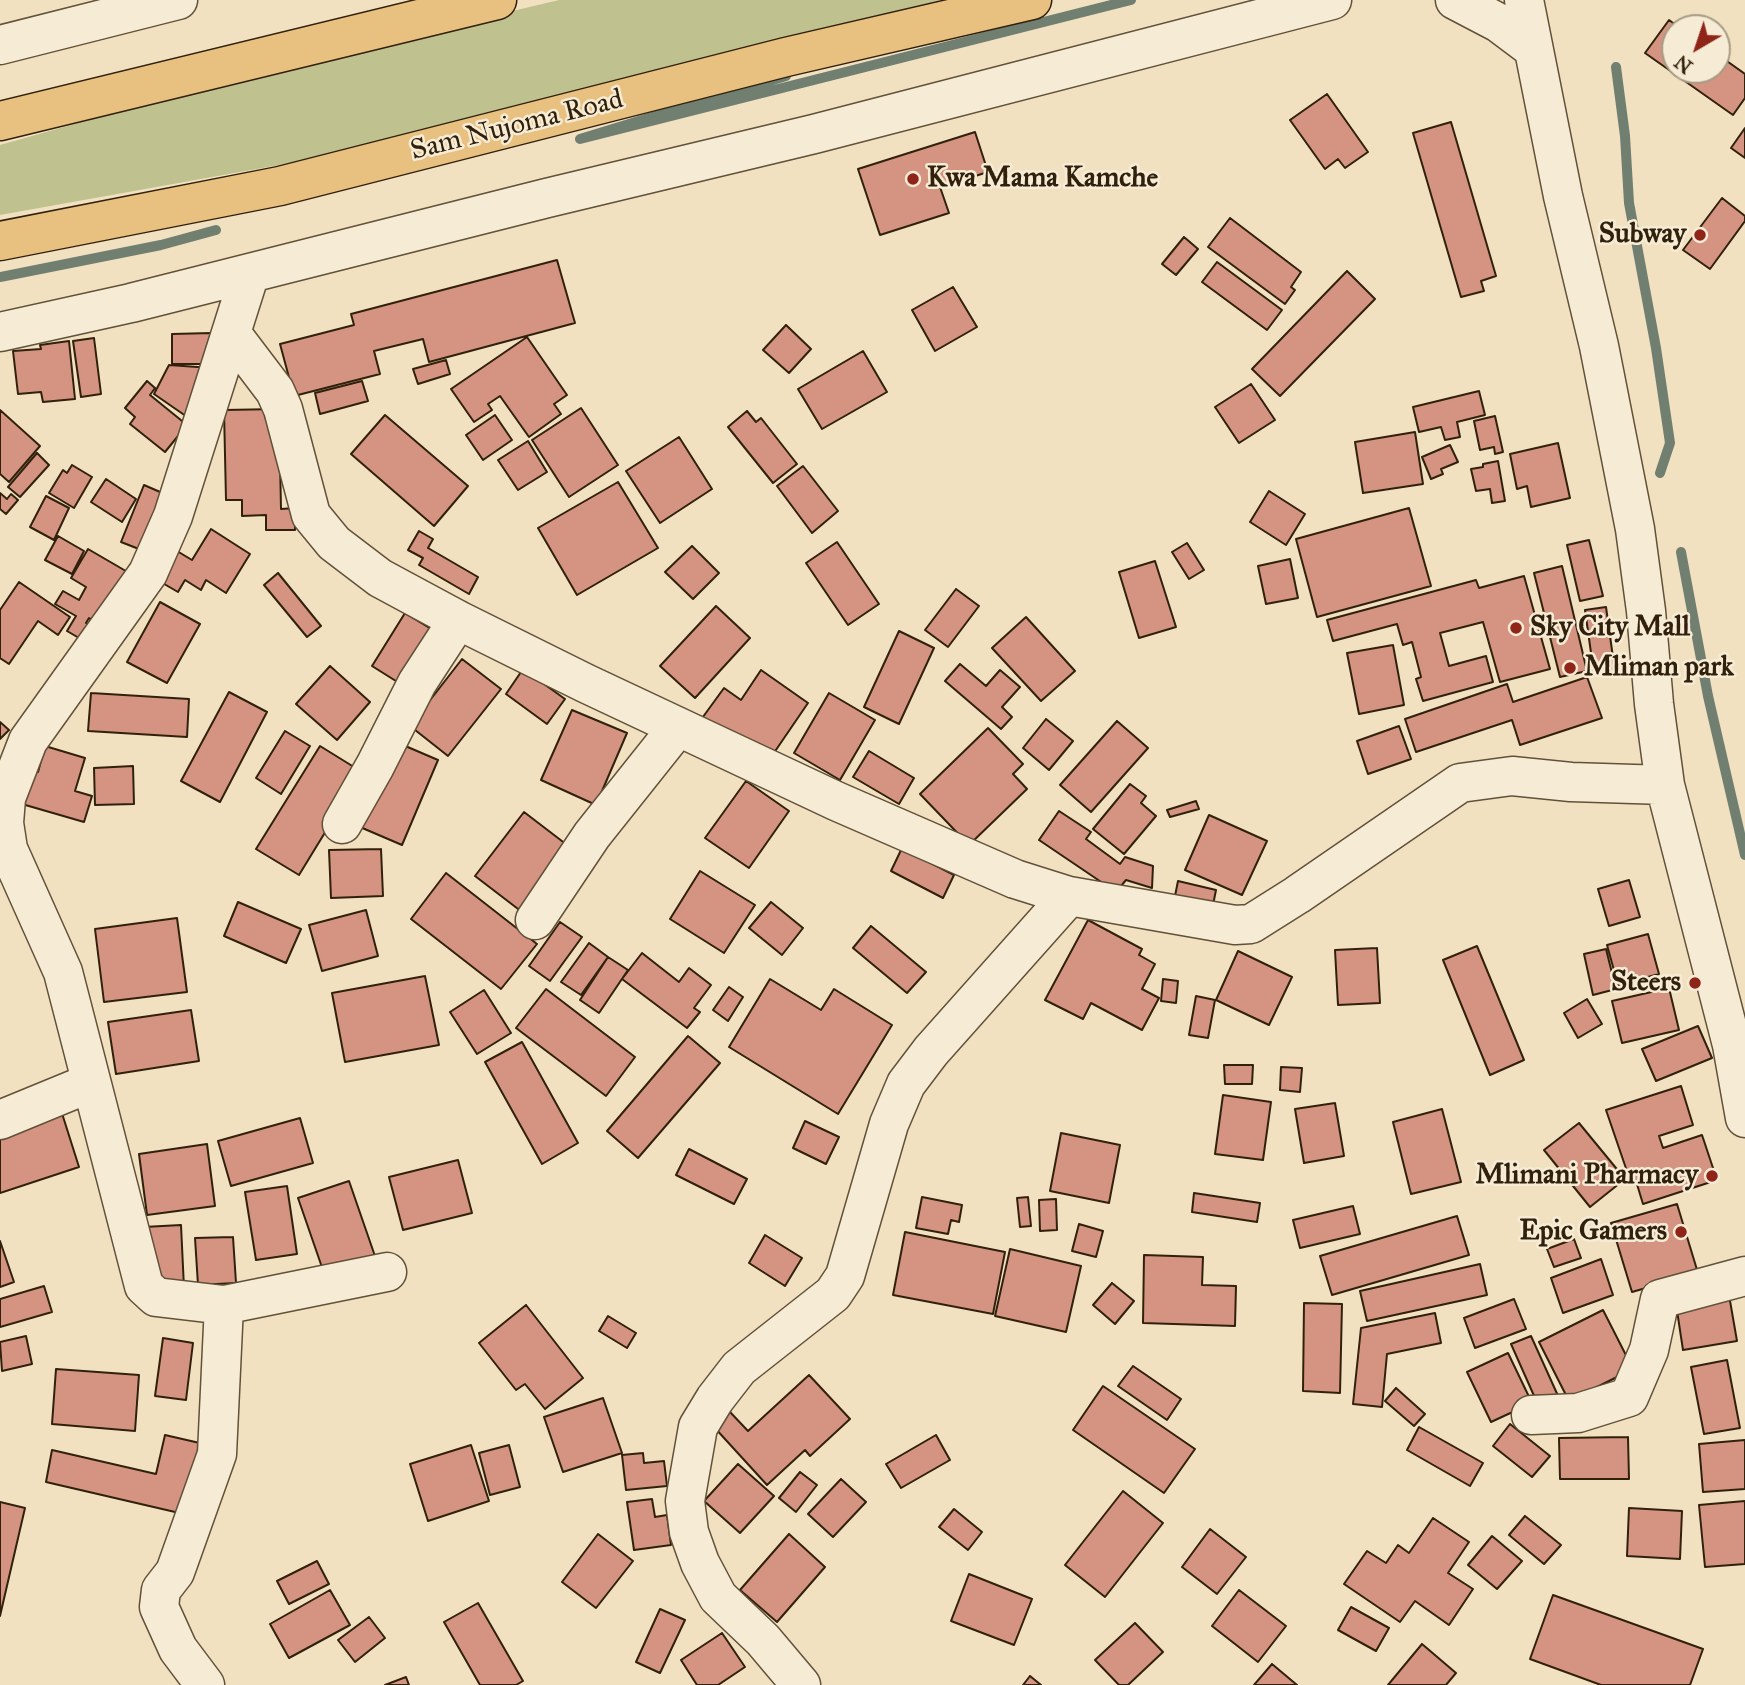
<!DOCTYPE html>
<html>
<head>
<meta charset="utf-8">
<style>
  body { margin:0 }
  #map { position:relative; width:1745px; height:1685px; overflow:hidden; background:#f1e1c0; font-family:"IM FELL Great Primer",serif }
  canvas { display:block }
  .north { position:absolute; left:1661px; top:14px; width:70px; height:70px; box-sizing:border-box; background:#f6ecd6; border:2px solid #a79b85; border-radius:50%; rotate:219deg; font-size:19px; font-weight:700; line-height:28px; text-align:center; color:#31210c }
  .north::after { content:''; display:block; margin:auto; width:24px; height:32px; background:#8f2418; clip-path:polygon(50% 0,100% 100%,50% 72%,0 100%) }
</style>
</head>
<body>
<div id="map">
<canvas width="1745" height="1685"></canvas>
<div class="north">N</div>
</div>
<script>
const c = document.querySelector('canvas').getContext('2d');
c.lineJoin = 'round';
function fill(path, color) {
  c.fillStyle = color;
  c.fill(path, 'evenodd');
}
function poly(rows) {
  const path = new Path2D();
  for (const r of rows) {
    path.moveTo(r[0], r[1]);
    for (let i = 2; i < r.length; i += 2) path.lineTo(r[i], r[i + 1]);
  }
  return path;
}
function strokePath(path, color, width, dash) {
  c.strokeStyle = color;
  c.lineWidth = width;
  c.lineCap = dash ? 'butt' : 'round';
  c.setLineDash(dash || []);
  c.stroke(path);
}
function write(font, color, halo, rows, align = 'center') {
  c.font = font + ' "IM FELL Great Primer",serif';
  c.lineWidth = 5;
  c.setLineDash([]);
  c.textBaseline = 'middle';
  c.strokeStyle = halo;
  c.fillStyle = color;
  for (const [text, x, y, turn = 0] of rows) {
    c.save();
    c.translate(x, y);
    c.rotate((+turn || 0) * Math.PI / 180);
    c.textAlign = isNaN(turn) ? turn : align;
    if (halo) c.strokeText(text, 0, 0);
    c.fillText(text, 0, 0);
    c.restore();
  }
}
fill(poly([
  [559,0,941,0,307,160,0,215,0,145,277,67]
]), '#bfc18e');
strokePath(poly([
  [1616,67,1625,136,1629,203,1656,348,1670,443,1660,473],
  [786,76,580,139,1131,0],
  [0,277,161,245,216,230],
  [1681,552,1708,696,1745,855]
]), '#717f71', 10);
const building = poly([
  [1669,20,1680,28,1675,28,1675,70,1717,70,1717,54,1745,74,1745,98,1733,115,1645,53,1669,20],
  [1327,94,1368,152,1345,168,1338,159,1325,169,1290,120,1327,94],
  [1451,122,1496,276,1481,281,1484,291,1461,297,1413,133,1451,122],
  [1745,128,1745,158,1731,148,1745,128],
  [975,132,988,172,940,187,949,213,880,235,858,169,975,132],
  [1722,198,1745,216,1745,221,1710,269,1683,250,1722,198],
  [1230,218,1301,272,1291,287,1295,290,1285,304,1208,247,1230,218],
  [1184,237,1198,249,1176,275,1162,264,1184,237],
  [557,260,575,323,429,362,423,339,374,351,380,374,294,396,280,344,354,325,351,314,557,260],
  [1217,262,1282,310,1267,330,1202,282,1217,262],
  [1347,271,1375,299,1280,396,1252,369,1347,271],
  [953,287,977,327,935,351,912,310,953,287],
  [786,325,811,349,789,373,763,350,786,325],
  [212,333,212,364,172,364,172,334,212,333],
  [527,337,567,395,554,404,561,414,529,437,500,396,488,404,492,410,474,422,451,389,527,337],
  [94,338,101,394,81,397,73,341,94,338],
  [69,341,75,399,43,402,41,392,18,394,13,351,41,349,40,345,69,341],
  [863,351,887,392,822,429,798,389,863,351],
  [446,360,450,374,418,384,413,369,446,360],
  [169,365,212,368,193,421,154,394,169,365],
  [147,381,155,388,150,395,187,425,165,452,130,424,135,417,125,408,147,381],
  [362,381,368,401,320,414,315,393,362,381],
  [1251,384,1275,420,1239,443,1215,407,1251,384],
  [1479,391,1485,415,1457,422,1460,437,1445,440,1441,427,1419,432,1413,407,1479,391],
  [581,408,618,465,569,497,532,440,581,408],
  [279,409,281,509,295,508,295,530,266,530,266,515,242,516,242,500,226,500,224,410,279,409],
  [0,410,40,446,9,482,0,474,0,410],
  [747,411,756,422,761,418,797,464,773,483,728,427,747,411],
  [385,415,468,486,434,526,351,454,385,415],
  [495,415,512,440,483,460,466,435,495,415],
  [1495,416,1503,452,1495,454,1494,447,1480,450,1474,421,1495,416],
  [1415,432,1423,484,1363,493,1355,442,1415,432],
  [679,437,712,489,660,523,626,471,679,437],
  [528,441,547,472,518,490,498,460,528,441],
  [1558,443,1570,498,1531,507,1527,486,1517,489,1510,454,1558,443],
  [1450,445,1458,462,1441,469,1443,474,1431,479,1422,457,1450,445],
  [37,453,49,465,20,497,8,487,37,453],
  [1498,461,1505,501,1492,503,1490,489,1476,491,1471,469,1483,467,1483,464,1498,461],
  [72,465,92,477,74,508,49,493,63,470,67,473,72,465],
  [803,466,838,511,812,533,777,486,803,466],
  [106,479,136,499,122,522,91,502,106,479],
  [618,482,658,548,577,595,538,528,618,482],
  [144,485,167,495,144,551,121,542,144,485],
  [1269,491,1305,514,1286,545,1250,522,1269,491],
  [0,493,7,499,11,494,18,500,6,514,0,509,0,493],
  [46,496,69,508,54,540,30,527,46,496],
  [1409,508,1431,586,1317,617,1296,539,1409,508],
  [211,529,250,554,226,593,206,580,201,590,185,580,178,592,159,581,177,551,192,560,211,529],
  [419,531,433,539,428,548,478,577,469,594,419,565,423,558,408,550,419,531],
  [58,536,84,551,72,574,45,560,58,536],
  [1589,540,1603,596,1580,601,1567,545,1589,540],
  [837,542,879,604,848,625,806,563,837,542],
  [1187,543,1204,570,1189,579,1172,552,1187,543],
  [692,546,719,573,693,599,665,572,692,546],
  [88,549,131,574,101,625,89,618,86,623,99,631,91,645,67,631,76,616,55,604,63,591,79,600,86,587,71,578,88,549],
  [1290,559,1298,598,1266,604,1258,566,1290,559],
  [1155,561,1176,627,1139,638,1119,572,1155,561],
  [1562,566,1587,671,1560,677,1534,573,1562,566],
  [278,573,321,626,307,637,264,585,278,573],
  [1524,576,1550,669,1500,682,1483,622,1440,633,1449,666,1486,656,1493,682,1423,701,1416,679,1421,677,1412,642,1403,645,1397,624,1333,641,1327,620,1476,580,1479,588,1524,576],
  [19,582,70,617,58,635,38,621,9,664,0,658,0,610,19,582],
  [956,589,979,606,948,647,925,630,956,589],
  [160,602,200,624,167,683,127,662,160,602],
  [716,606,750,638,695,698,660,666,716,606],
  [1606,607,1615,672,1594,674,1585,610,1606,607],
  [405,613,441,635,407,688,372,666,405,613],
  [1026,617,1075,671,1041,701,992,648,1026,617],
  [899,631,934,648,899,724,864,707,899,631],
  [1393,645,1404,705,1359,714,1347,653,1393,645],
  [462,659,501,689,448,756,410,726,462,659],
  [960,664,986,686,1000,670,1020,687,1002,707,1012,717,1001,729,945,681,960,664],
  [330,666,370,702,337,740,296,704,330,666],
  [523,669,565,699,547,724,506,694,523,669],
  [761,670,808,703,765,766,700,721,724,688,741,700,761,670],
  [1587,677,1602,718,1520,745,1512,720,1416,752,1405,719,1507,684,1513,702,1587,677],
  [229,692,267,712,220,802,181,781,229,692],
  [91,693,189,699,187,737,88,731,91,693],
  [829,693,875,720,840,780,794,753,829,693],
  [572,710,627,733,596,805,541,780,572,710],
  [1046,719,1073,741,1049,770,1023,748,1046,719],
  [1117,721,1148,748,1091,812,1060,785,1117,721],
  [0,722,9,730,0,739,0,722],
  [1399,726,1411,759,1368,774,1357,741,1399,726],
  [988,728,1023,764,1013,774,1027,789,969,845,920,794,988,728],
  [285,731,310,746,281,794,256,778,285,731],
  [396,742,438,760,402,845,360,827,396,742],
  [45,746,85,758,75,791,92,796,84,822,15,802,25,768,38,772,45,746],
  [320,746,362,772,299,875,256,849,320,746],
  [869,751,914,778,899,804,853,777,869,751],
  [133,766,134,804,95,805,94,768,133,766],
  [746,781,789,811,749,868,705,838,746,781],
  [1130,784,1146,796,1141,803,1156,816,1124,854,1093,829,1130,784],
  [1196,801,1199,809,1170,817,1167,810,1196,801],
  [1059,811,1091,832,1086,839,1120,864,1125,857,1153,866,1152,888,1126,880,1116,892,1039,840,1059,811],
  [524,812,571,848,522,912,475,876,524,812],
  [1209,815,1267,841,1242,895,1185,870,1209,815],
  [902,848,954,875,943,898,891,871,902,848],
  [381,849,383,896,331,898,329,850,381,849],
  [700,871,755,905,724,953,670,919,700,871],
  [446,873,537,944,501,989,411,919,446,873],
  [1629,880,1640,917,1609,926,1598,889,1629,880],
  [1178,881,1216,890,1212,910,1174,901,1178,881],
  [238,902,301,929,286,963,224,936,238,902],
  [771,902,803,928,782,955,749,928,771,902],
  [366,910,378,956,322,971,309,925,366,910],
  [177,918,187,992,104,1002,95,929,177,918],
  [1088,920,1142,949,1139,955,1155,964,1142,989,1159,998,1142,1030,1091,1003,1083,1019,1045,1000,1088,920],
  [560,922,582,937,550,981,529,966,560,922],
  [871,926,926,972,907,993,853,948,871,926],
  [1648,934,1659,974,1618,985,1607,945,1648,934],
  [589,943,608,957,581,995,561,982,589,943],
  [1477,946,1524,1060,1490,1075,1443,960,1477,946],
  [1377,948,1380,1003,1338,1005,1335,950,1377,948],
  [1606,949,1616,989,1593,995,1584,954,1606,949],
  [1238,951,1292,977,1269,1025,1216,1000,1238,951],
  [642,953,679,982,689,968,711,985,694,1008,700,1012,687,1028,622,979,642,953],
  [608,957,628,970,599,1013,580,1000,608,957],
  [425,976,439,1045,345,1062,332,993,425,976],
  [770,979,821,1010,834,989,892,1025,838,1114,729,1047,770,979],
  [1163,979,1178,981,1176,1003,1161,1001,1163,979],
  [729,987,743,997,728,1021,713,1010,729,987],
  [1669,988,1679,1030,1622,1043,1612,1001,1669,988],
  [546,989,635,1057,606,1096,516,1028,546,989],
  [484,990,511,1033,477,1054,450,1012,484,990],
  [1196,996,1215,1000,1208,1038,1189,1035,1196,996],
  [1587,999,1602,1024,1578,1038,1564,1013,1587,999],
  [191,1010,199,1061,116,1074,108,1022,191,1010],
  [1698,1026,1712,1058,1656,1081,1642,1049,1698,1026],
  [688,1036,720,1063,638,1158,607,1131,688,1036],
  [522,1042,578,1143,542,1164,485,1062,522,1042],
  [1224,1065,1253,1065,1252,1084,1225,1084,1224,1065],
  [1281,1067,1302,1068,1300,1092,1280,1090,1281,1067],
  [1681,1086,1693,1125,1659,1136,1663,1148,1702,1135,1717,1180,1643,1204,1636,1181,1631,1183,1606,1110,1681,1086],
  [1223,1095,1271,1102,1263,1160,1215,1154,1223,1095],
  [1335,1103,1344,1156,1304,1163,1295,1109,1335,1103],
  [60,1107,79,1167,0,1193,0,1127,60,1107],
  [1442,1109,1461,1182,1411,1194,1393,1122,1442,1109],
  [300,1118,313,1163,231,1186,218,1141,300,1118],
  [805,1121,839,1137,826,1164,793,1148,805,1121],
  [1579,1123,1625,1179,1590,1207,1544,1150,1579,1123],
  [1061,1133,1120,1145,1109,1203,1050,1191,1061,1133],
  [207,1144,215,1206,147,1215,139,1154,207,1144],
  [689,1149,747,1179,734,1204,676,1175,689,1149],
  [458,1160,472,1213,403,1230,389,1177,458,1160],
  [349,1181,376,1259,325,1276,298,1198,349,1181],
  [287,1186,297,1254,256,1260,245,1192,287,1186],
  [1194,1193,1260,1203,1257,1222,1192,1212,1194,1193],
  [922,1197,962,1205,959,1222,951,1220,948,1234,916,1228,922,1197],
  [1028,1197,1031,1226,1020,1227,1017,1198,1028,1197],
  [1056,1199,1057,1230,1040,1231,1039,1200,1056,1199],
  [1677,1204,1698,1273,1632,1292,1611,1223,1677,1204],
  [1353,1206,1360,1234,1300,1248,1293,1220,1353,1206],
  [1457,1216,1469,1255,1332,1295,1320,1256,1457,1216],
  [1079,1224,1103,1231,1096,1257,1072,1251,1079,1224],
  [181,1225,184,1288,148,1289,144,1227,181,1225],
  [905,1232,1005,1252,993,1314,893,1295,905,1232],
  [765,1235,802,1258,785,1286,749,1263,765,1235],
  [233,1237,236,1283,198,1285,195,1238,233,1237],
  [1574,1239,1581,1258,1554,1267,1547,1249,1574,1239],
  [0,1241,14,1282,0,1287,0,1241],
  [1010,1249,1081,1266,1066,1332,995,1316,1010,1249],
  [1144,1255,1203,1257,1202,1285,1236,1286,1235,1326,1143,1323,1144,1255],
  [1601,1259,1613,1295,1563,1313,1551,1278,1601,1259],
  [1480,1264,1487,1295,1367,1321,1360,1291,1480,1264],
  [1112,1283,1134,1301,1115,1324,1093,1305,1112,1283],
  [44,1286,52,1312,0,1327,0,1299,44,1286],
  [1729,1295,1737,1341,1683,1350,1676,1304,1729,1295],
  [1514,1299,1526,1329,1475,1348,1464,1318,1514,1299],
  [1304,1303,1342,1304,1340,1393,1303,1391,1304,1303],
  [526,1305,583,1378,545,1409,525,1384,516,1390,479,1343,526,1305],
  [1603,1310,1633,1369,1569,1401,1539,1342,1603,1310],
  [1435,1313,1441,1343,1387,1354,1382,1407,1353,1404,1361,1328,1435,1313],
  [608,1316,636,1333,627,1348,599,1331,608,1316],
  [26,1336,32,1364,2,1371,0,1342,26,1336],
  [1531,1336,1559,1398,1539,1407,1511,1344,1531,1336],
  [163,1338,193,1343,186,1400,155,1396,163,1338],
  [1508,1353,1532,1403,1491,1422,1467,1372,1508,1353],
  [1727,1360,1740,1428,1704,1434,1691,1367,1727,1360],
  [1133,1366,1181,1399,1167,1420,1118,1386,1133,1366],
  [56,1369,139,1375,135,1431,52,1424,56,1369],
  [809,1375,850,1419,810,1456,805,1450,767,1485,714,1427,730,1412,748,1431,809,1375],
  [1103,1386,1195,1449,1164,1493,1073,1430,1103,1386],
  [1396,1388,1425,1414,1414,1426,1385,1401,1396,1388],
  [603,1398,622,1453,563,1472,544,1417,603,1398],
  [1510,1424,1550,1456,1532,1477,1493,1446,1510,1424],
  [1419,1427,1483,1463,1470,1486,1407,1450,1419,1427],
  [165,1435,204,1444,188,1515,46,1482,52,1450,156,1474,165,1435],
  [936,1435,950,1460,901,1488,886,1464,936,1435],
  [1628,1437,1629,1479,1560,1479,1559,1438,1628,1437],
  [1745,1440,1745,1489,1703,1492,1699,1444,1745,1440],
  [471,1445,489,1501,428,1521,410,1464,471,1445],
  [509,1445,520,1487,490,1495,479,1453,509,1445],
  [643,1453,644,1463,664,1461,667,1486,626,1490,622,1455,643,1453],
  [738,1464,774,1496,740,1533,704,1501,738,1464],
  [800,1472,817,1485,796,1512,779,1498,800,1472],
  [841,1479,866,1502,833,1537,808,1514,841,1479],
  [1123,1491,1163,1523,1105,1597,1065,1565,1123,1491],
  [652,1499,655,1517,667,1515,671,1545,634,1550,627,1502,652,1499],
  [1745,1501,1745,1564,1705,1567,1699,1505,1745,1501],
  [0,1502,25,1508,0,1616,0,1502],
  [1629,1508,1682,1511,1680,1559,1627,1556,1629,1508],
  [954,1509,982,1532,968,1550,939,1527,954,1509],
  [1525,1516,1561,1545,1544,1564,1509,1535,1525,1516],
  [1433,1518,1469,1542,1448,1573,1473,1589,1449,1625,1415,1601,1400,1622,1344,1584,1367,1551,1386,1563,1398,1545,1409,1553,1433,1518],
  [1210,1529,1246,1557,1217,1594,1182,1567,1210,1529],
  [598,1534,633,1561,596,1608,562,1582,598,1534],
  [789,1534,825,1567,777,1622,740,1590,789,1534],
  [1492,1536,1522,1561,1497,1589,1468,1565,1492,1536],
  [317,1561,329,1584,289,1604,277,1581,317,1561],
  [969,1574,1032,1599,1014,1645,951,1621,969,1574],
  [330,1590,350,1625,289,1658,270,1624,330,1590],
  [1239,1590,1286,1626,1258,1662,1212,1626,1239,1590],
  [1553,1595,1703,1649,1690,1685,1601,1685,1530,1659,1553,1595],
  [478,1603,523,1681,516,1685,480,1685,444,1622,478,1603],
  [1351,1607,1389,1628,1376,1651,1338,1630,1351,1607],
  [660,1609,685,1620,660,1673,636,1662,660,1609],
  [369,1617,385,1638,355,1662,338,1640,369,1617],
  [1135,1623,1163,1652,1128,1685,1119,1685,1095,1660,1135,1623],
  [722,1633,745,1667,718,1685,697,1685,681,1660,722,1633],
  [1422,1644,1456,1673,1446,1685,1388,1685,1422,1644],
  [1272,1664,1297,1685,1254,1685,1272,1664],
  [1030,1676,1041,1685,1023,1685,1030,1676],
  [406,1677,409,1685,385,1685,406,1677]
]);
fill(building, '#d49481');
strokePath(building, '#31210c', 2);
const minor = poly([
  [1455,0,1499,23,1531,47],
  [1524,0,1563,196,1599,346,1635,529,1646,611,1654,704,1665,785,1732,1045,1745,1118],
  [0,45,178,0],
  [250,273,173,516,148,573,28,741,6,798,4,823,8,849,63,972,144,1286,156,1297,224,1305,387,1272],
  [0,332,131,303,547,198,814,134,1332,0],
  [231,333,275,391,283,409,311,515,334,543,380,578,458,620,585,683,836,801,1015,879,1069,896,1235,925,1251,924,1297,895,1460,783,1512,776,1571,782,1665,785],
  [342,824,375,766,417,683,458,620],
  [535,920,592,835,678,727],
  [0,1120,90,1083],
  [1531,1415,1578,1413,1629,1397,1649,1350,1660,1299,1745,1276],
  [205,1685,178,1649,159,1607,161,1590,175,1572,217,1454,224,1305],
  [801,1685,763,1640,718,1597,700,1563,689,1532,685,1501,698,1427,715,1399,739,1368,833,1294,845,1276,889,1124,906,1084,931,1051,1069,896]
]);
const major = poly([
  [0,121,497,0],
  [0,241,280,186,786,57,1032,0]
]);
strokePath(minor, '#615139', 41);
strokePath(major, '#31210c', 41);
strokePath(minor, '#f6ecd6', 38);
strokePath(major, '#e8c080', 38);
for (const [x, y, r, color] of [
  [913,179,7,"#8f2418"],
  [1700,235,7,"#8f2418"],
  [1516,628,7,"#8f2418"],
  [1570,668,7,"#8f2418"],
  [1695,983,7,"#8f2418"],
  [1712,1176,7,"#8f2418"],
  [1681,1232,7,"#8f2418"]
]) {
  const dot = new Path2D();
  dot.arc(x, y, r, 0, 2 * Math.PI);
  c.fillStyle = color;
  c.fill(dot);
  strokePath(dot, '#f6ecd6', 2.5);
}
write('28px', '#31210c', '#f6ecd6', [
  ["Sam Nujoma Road",517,126,-14]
]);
write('bold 28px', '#31210c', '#f6ecd6', [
  ["Kwa Mama Kamche",927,179,"left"],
  ["Subway",1686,235],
  ["Sky City Mall",1530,628,"left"],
  ["Mliman park",1584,668,"left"],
  ["Steers",1681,983],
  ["Mlimani Pharmacy",1698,1176],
  ["Epic Gamers",1667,1232]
], 'right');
</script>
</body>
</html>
